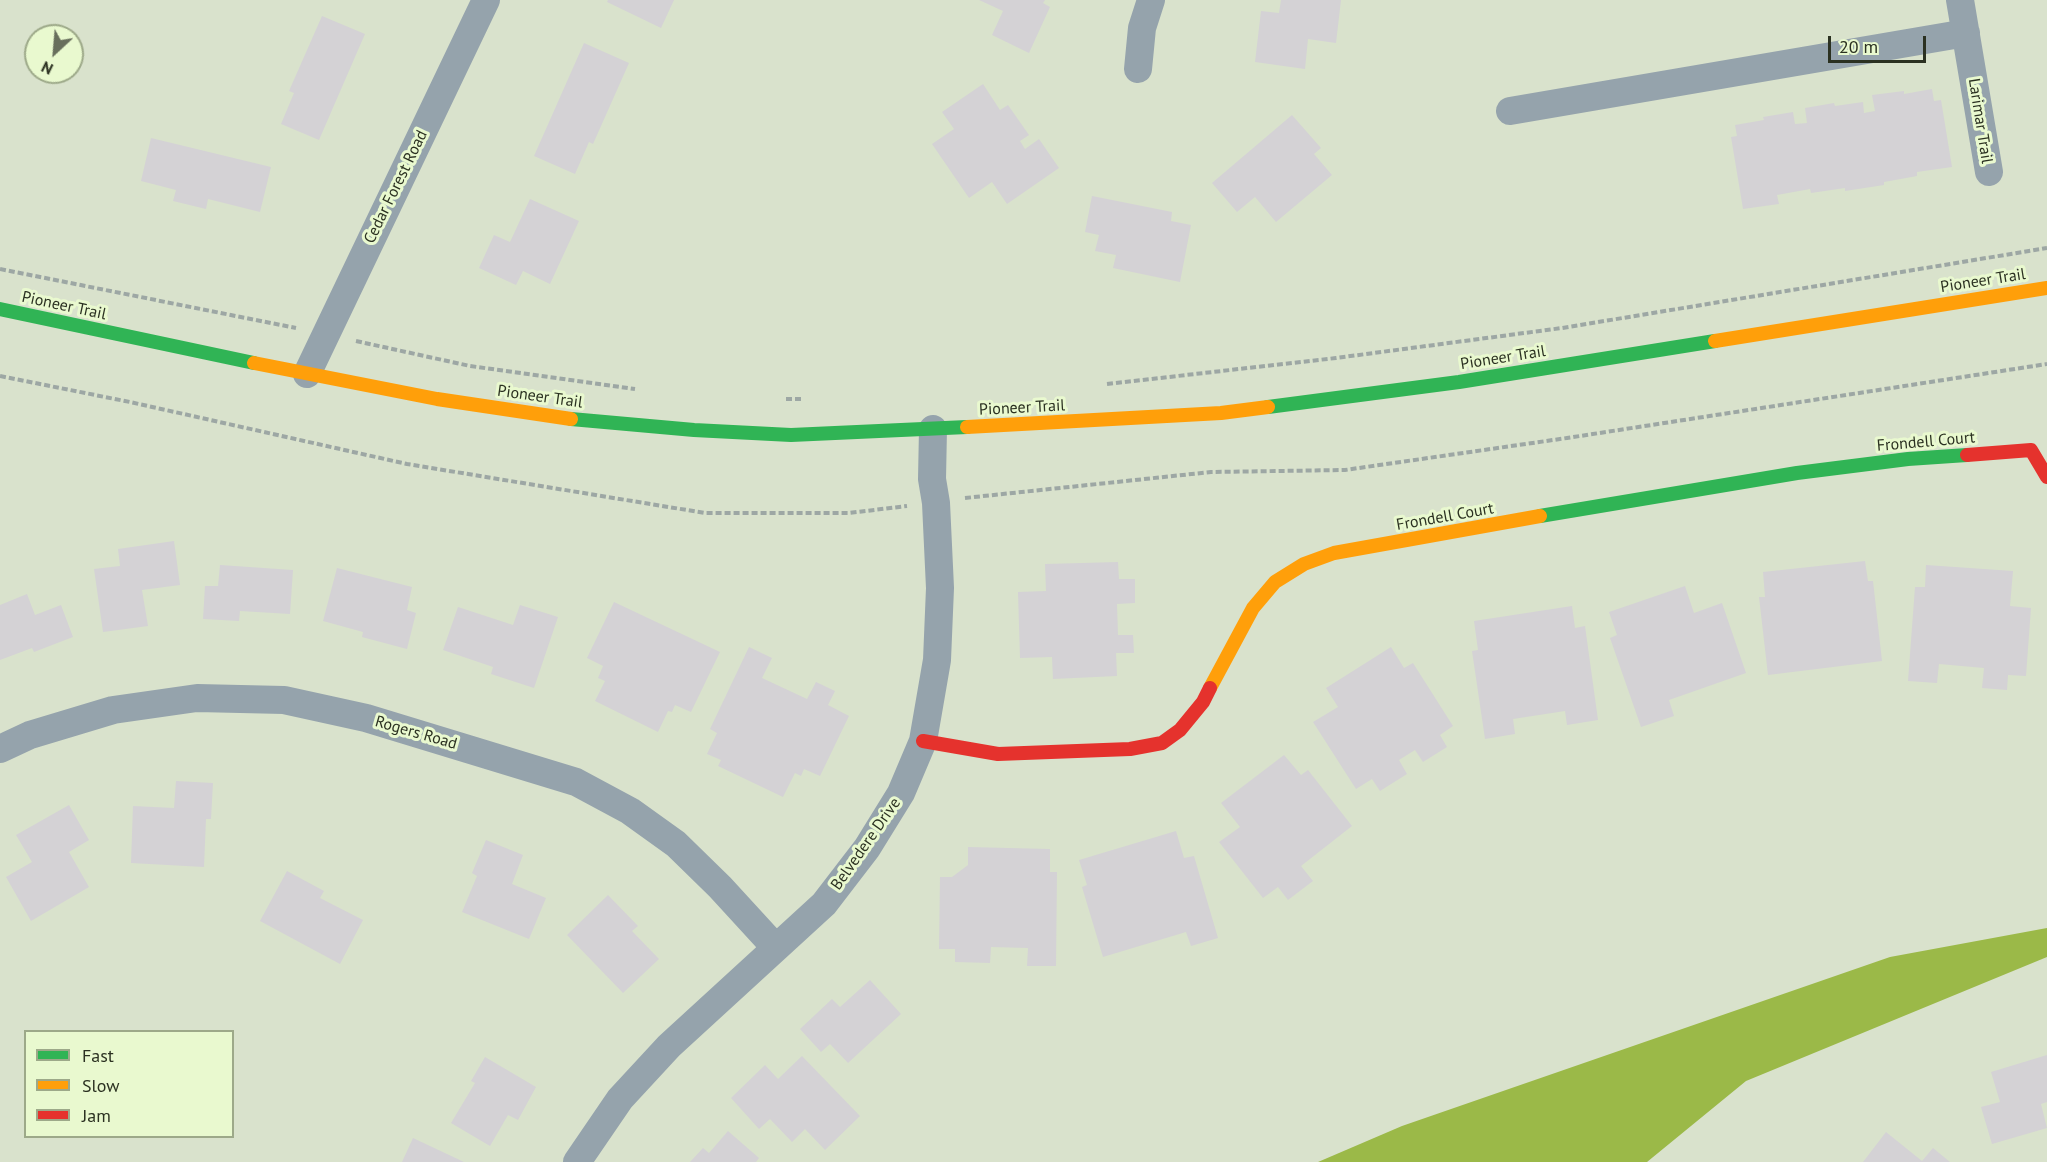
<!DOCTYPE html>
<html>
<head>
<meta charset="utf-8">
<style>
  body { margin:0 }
  #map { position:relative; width:2047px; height:1162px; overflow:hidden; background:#d9e2cc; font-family:"PT Sans",sans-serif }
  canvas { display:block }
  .legend { position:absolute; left:24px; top:1030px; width:210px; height:108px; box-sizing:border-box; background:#e9f9cf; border:2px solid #9da989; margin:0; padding:8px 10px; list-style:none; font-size:18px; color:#2b3121 }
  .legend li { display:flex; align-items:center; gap:12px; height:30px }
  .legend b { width:30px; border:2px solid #9da989 }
  .north { position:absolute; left:24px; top:24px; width:60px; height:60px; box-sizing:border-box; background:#e9f9cf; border:2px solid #9da989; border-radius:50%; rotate:206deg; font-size:16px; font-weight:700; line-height:24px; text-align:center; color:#2b3121 }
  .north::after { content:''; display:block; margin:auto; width:21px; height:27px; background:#686f5d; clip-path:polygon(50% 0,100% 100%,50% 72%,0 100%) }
  .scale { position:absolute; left:1828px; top:36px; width:98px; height:27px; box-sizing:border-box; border:3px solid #2b3121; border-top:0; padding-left:8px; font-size:18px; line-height:21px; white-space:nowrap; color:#2b3121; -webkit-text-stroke:4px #e9f9cf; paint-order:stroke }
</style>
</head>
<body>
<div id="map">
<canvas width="2047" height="1162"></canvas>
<ul class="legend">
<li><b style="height:8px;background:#30b455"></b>Fast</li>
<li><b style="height:8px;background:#ff9f0a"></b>Slow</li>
<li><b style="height:8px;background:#e5322d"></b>Jam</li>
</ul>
<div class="north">N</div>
<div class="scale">20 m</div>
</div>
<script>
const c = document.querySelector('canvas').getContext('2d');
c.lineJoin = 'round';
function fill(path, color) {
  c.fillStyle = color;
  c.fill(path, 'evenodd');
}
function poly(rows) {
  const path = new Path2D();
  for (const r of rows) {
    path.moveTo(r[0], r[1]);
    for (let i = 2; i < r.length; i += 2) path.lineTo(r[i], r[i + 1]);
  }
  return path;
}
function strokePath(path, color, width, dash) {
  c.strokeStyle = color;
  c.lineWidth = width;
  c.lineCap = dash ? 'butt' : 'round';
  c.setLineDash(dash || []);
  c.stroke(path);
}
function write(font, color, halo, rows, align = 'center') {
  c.font = font + ' "PT Sans",sans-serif';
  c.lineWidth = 6;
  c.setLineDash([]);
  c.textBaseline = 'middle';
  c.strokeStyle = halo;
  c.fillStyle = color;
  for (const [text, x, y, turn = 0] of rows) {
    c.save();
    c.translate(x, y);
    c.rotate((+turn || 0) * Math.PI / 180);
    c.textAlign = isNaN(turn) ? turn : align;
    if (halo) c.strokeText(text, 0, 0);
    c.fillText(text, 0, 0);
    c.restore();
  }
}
fill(poly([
  [2047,928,2047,957,1746,1081,1647,1162,1318,1162,1402,1126,1890,957]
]), '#9bb948');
fill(poly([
  [608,0,674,0,661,28,607,2],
  [979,0,1045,0,1043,3,1050,7,1029,53,992,35,1003,11],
  [1281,0,1341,0,1336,43,1308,39,1305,69,1255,62,1261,11,1279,13],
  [322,16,365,34,319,140,281,124,294,93,289,91],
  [584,43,629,63,593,144,589,142,575,174,534,156],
  [983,84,1000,110,1008,105,1029,135,1020,141,1025,149,1039,139,1059,168,1007,204,992,182,969,198,932,144,954,129,942,112],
  [1932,89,1934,101,1941,100,1952,167,1917,172,1917,176,1884,182,1884,185,1845,191,1845,188,1811,193,1810,189,1777,195,1779,204,1743,209,1731,137,1737,136,1735,125,1764,120,1763,117,1793,112,1795,124,1807,123,1805,108,1834,103,1835,106,1863,102,1864,113,1875,111,1872,95,1904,91,1904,94],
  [1292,115,1321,148,1314,154,1332,175,1276,222,1255,197,1237,212,1212,183],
  [151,138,271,167,260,212,208,199,206,209,173,201,176,190,141,181],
  [1092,196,1172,212,1171,221,1191,225,1180,282,1113,268,1116,255,1095,251,1099,235,1085,232],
  [530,199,579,221,550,284,523,271,516,285,479,268,494,235,510,242],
  [174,541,180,585,142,590,148,626,103,632,94,569,120,566,118,549],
  [1865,561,1868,581,1873,581,1882,661,1768,675,1759,597,1765,597,1763,572],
  [1118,562,1119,579,1135,579,1135,603,1117,604,1118,635,1133,635,1134,653,1116,653,1117,676,1053,679,1052,657,1020,658,1018,592,1046,591,1045,564],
  [220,565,293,570,290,614,240,611,239,621,203,619,205,586,218,586],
  [1926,565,2013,571,2010,606,2031,608,2026,676,2008,675,2007,690,1982,688,1984,668,1939,664,1937,683,1908,681,1915,587,1925,587],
  [337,568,412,587,407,610,416,613,407,649,362,637,363,632,323,621],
  [1685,586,1694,613,1722,603,1746,673,1669,700,1674,716,1641,727,1610,638,1617,635,1609,612],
  [27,594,35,615,61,605,73,637,34,652,32,648,0,660,0,605],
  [614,602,720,652,691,712,675,705,672,712,668,711,658,732,595,701,605,681,598,678,603,666,587,658],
  [520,605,558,617,534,688,491,674,493,667,443,650,458,607,513,625],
  [1572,606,1575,628,1585,626,1598,720,1567,725,1565,711,1513,719,1515,734,1485,739,1472,651,1478,650,1474,621],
  [749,647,772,658,762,678,807,699,816,682,835,691,828,705,849,716,820,776,804,769,801,776,795,773,783,797,718,766,721,760,707,754,717,733,710,729],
  [1391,647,1404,668,1413,663,1453,726,1440,735,1447,747,1423,762,1415,750,1399,760,1407,774,1380,791,1372,779,1356,789,1313,722,1338,707,1326,688],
  [1284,755,1301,775,1308,770,1352,826,1301,866,1313,881,1288,900,1278,887,1263,898,1219,842,1240,827,1221,803],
  [176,781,213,783,211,819,206,819,204,867,131,863,133,806,174,808],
  [69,805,89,840,69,852,89,887,31,921,6,877,32,862,16,835],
  [1176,831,1184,858,1194,856,1218,938,1191,946,1186,932,1103,957,1082,887,1087,885,1079,860],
  [486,840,523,855,512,884,546,898,529,939,462,912,477,876,472,873],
  [968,847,1050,849,1050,872,1057,872,1056,966,1027,966,1028,948,991,947,990,963,955,962,955,949,939,949,940,877,952,877,968,865],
  [287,871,324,891,320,898,363,920,340,964,260,921],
  [608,895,638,926,632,931,659,959,623,993,567,935],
  [870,980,901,1014,848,1063,830,1044,821,1052,800,1029,832,999,840,1007],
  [2047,1055,2047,1102,2041,1104,2047,1128,1992,1144,1981,1107,2000,1102,1991,1072],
  [802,1056,860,1116,825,1150,805,1129,792,1142,770,1119,759,1129,731,1098,765,1065,778,1079],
  [485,1057,536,1087,518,1120,508,1115,490,1146,451,1123,475,1083,471,1081],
  [728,1131,759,1158,756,1162,690,1162,703,1148,709,1153],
  [1886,1132,1922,1161,1933,1148,1950,1162,1863,1162],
  [413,1138,464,1162,402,1162]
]), '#d4d2d5');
strokePath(poly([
  [0,269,296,328],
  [356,341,470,366,635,389],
  [0,376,130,402,407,464,705,513,849,513,907,506],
  [1107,384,1336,358,1562,328,2047,248],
  [786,399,803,399],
  [965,498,1211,472,1345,470,1567,438,2047,364]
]), '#9da7a4', 4, [6, 3]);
strokePath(poly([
  [1960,0,1989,172],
  [1138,69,1142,28,1151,0],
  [1510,111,1966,33],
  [307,374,486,0],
  [0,749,30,735,113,710,197,698,284,700,366,718,576,782,630,811,676,844,720,887,775,947],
  [577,1162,620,1099,669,1046,824,904,867,848,901,793,923,741,937,660,940,588,936,503,932,479,933,429]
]), '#95a3ac', 28);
strokePath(poly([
  [0,309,254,363],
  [1268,407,1459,382,1715,341],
  [571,419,694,430,791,435,967,427],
  [1540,516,1797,473,1908,459,1967,455]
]), '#30b455', 14);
strokePath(poly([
  [1715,341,2047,288],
  [254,363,437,399,571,419],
  [967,427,1221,413,1268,407],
  [1210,688,1253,608,1275,582,1304,564,1334,553,1540,516]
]), '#ff9f0a', 14);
strokePath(poly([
  [1967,455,2031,450,2047,477],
  [923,741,998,754,1130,749,1162,743,1180,730,1203,702,1210,688]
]), '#e5322d', 14);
write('16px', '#2b3121', '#e9f9cf', [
  ["Larimar Trail",1980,121,81],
  ["Cedar Forest Road",396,187,-64],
  ["Pioneer Trail",1983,281,-9],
  ["Pioneer Trail",64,306,12],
  ["Pioneer Trail",1503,358,-9],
  ["Pioneer Trail",540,397,8],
  ["Pioneer Trail",1022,408,-3],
  ["Frondell Court",1926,442,-5],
  ["Frondell Court",1445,517,-10],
  ["Rogers Road",416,733,16],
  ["Belvedere Drive",866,844,-55]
]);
</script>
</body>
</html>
